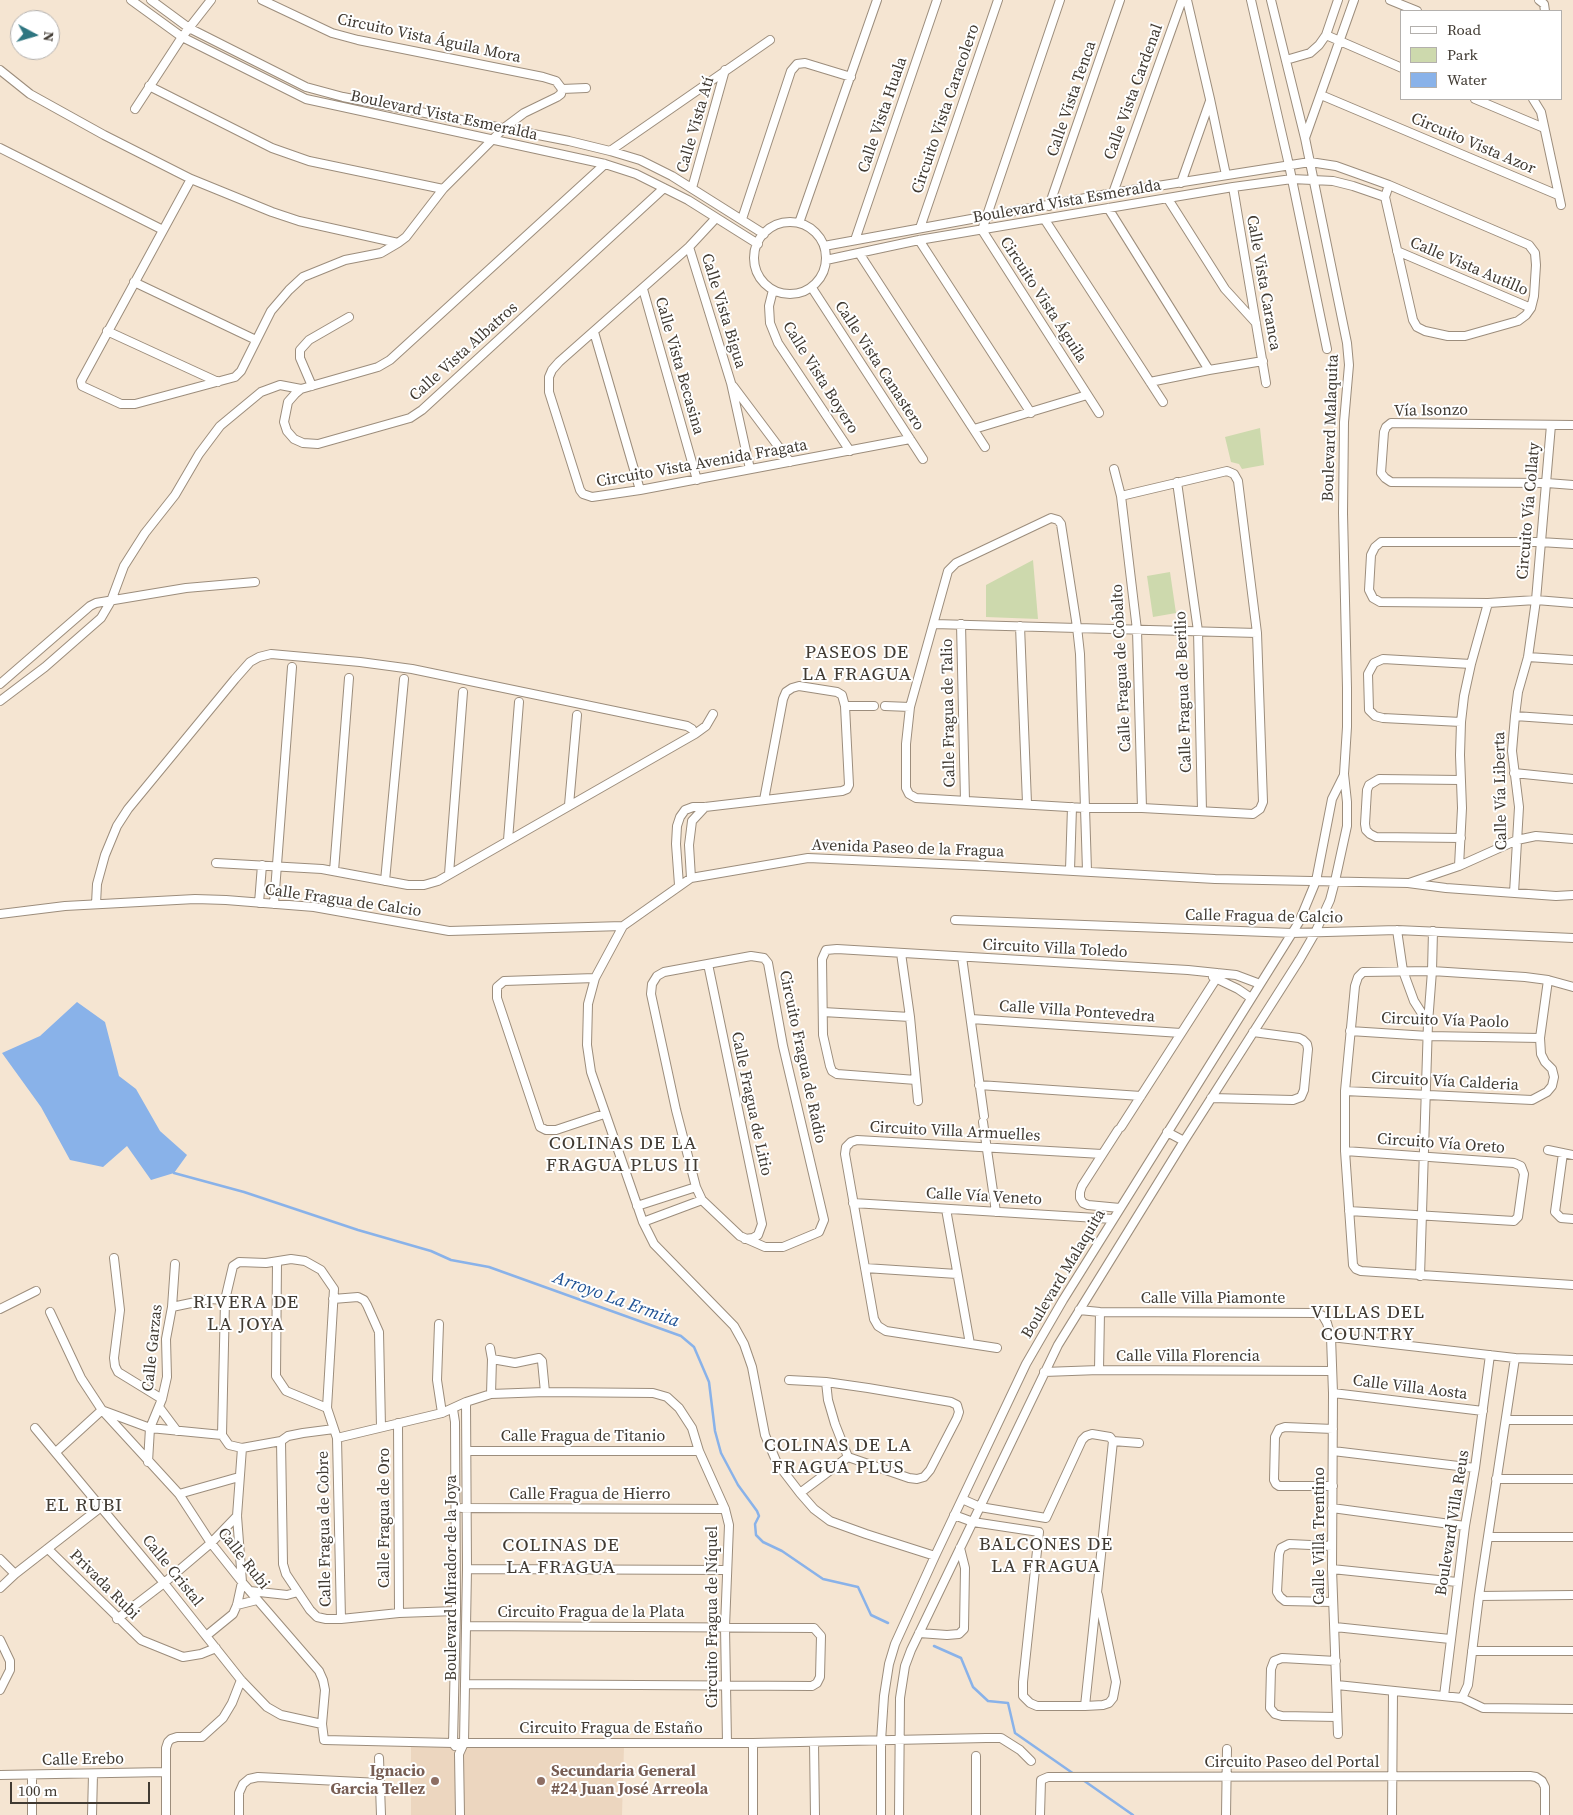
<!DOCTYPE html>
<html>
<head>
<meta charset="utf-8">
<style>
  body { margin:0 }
  #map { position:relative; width:1573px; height:1815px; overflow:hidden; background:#f5e5d2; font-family:"Source Serif 4",serif }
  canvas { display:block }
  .legend { position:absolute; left:1400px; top:10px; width:162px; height:90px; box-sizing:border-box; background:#fff; border:1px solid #b3b0ad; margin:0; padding:6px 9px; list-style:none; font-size:15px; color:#403a32 }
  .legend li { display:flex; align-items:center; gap:10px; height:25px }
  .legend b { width:25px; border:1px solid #b3b0ad }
  .north { position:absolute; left:10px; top:10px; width:50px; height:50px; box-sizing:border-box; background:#fff; border:1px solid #b3b0ad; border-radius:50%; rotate:96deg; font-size:14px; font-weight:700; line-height:20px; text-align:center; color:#403a32 }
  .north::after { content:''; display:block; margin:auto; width:18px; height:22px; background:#2f7681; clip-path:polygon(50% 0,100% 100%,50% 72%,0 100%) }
  .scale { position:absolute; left:10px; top:1782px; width:140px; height:22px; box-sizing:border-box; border:2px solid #403a32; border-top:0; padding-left:6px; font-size:15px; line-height:18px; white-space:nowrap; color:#403a32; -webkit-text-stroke:4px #fff; paint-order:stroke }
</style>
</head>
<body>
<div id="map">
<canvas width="1573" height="1815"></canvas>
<ul class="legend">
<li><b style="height:6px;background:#fff"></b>Road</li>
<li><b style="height:14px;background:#cdd9ad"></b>Park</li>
<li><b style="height:14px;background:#89b2e9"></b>Water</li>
</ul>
<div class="north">N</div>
<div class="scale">100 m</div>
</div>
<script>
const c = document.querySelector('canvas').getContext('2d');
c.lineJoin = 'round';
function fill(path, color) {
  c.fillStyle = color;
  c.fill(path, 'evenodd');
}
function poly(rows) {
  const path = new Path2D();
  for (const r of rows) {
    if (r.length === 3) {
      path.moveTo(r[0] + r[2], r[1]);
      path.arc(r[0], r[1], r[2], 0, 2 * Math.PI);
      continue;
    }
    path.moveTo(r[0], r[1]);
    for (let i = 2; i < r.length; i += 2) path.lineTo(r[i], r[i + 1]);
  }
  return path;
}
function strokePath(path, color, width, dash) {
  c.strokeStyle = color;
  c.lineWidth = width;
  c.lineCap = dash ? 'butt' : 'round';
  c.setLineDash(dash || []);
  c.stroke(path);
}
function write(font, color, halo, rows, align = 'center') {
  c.font = font + ' "Source Serif 4",serif';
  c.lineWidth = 4;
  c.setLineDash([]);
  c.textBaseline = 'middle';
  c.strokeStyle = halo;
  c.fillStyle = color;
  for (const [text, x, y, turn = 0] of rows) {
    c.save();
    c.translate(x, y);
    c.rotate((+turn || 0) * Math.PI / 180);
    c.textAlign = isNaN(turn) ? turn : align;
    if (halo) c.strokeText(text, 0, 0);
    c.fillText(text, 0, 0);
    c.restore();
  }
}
fill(poly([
  [411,1745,624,1746,622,1815,411,1815]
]), '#ecd6bf');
fill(poly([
  [1260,428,1264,465,1242,469,1239,464,1231,462,1225,437],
  [1033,560,1038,619,986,617,986,585],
  [1170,572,1176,613,1153,617,1147,576]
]), '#cdd9ad');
fill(poly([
  [77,1002,105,1022,119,1076,136,1089,160,1131,187,1155,174,1173,151,1180,127,1146,103,1167,70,1160,41,1107,2,1053,40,1036]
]), '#89b2e9');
strokePath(poly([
  [174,1173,244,1192,358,1230,431,1251,451,1260,489,1267,681,1336,694,1347,709,1382,715,1431,721,1453,738,1485,757,1511,759,1516,755,1524,756,1535,763,1542,782,1551,823,1579,858,1587,871,1615,888,1623],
  [934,1646,961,1658,973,1687,988,1701,1008,1703,1015,1733,1074,1774],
  [1083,1780,1133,1815]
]), '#89b2e9', 2.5);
const minor = poly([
  [131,0,182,37,306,99,605,164,636,174,688,200,758,244],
  [151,0,189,28,306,87,343,97,569,141,610,151,640,160,672,176,764,234],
  [262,0,332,33,358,40,543,77,556,81,562,89],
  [1060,0,982,230,1099,413],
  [1187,0,1210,99,1226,175],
  [1251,0,1289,165,1327,349],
  [1390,0,1417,11],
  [1539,0,1544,4,1545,11],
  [1326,35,1402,68],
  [1286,60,1310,53,1319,45,1326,35,1338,0],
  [0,70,30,94,104,135,191,179,272,212,299,221,398,243,406,237,443,189,504,128,524,113,557,97,561,94,562,89,586,88],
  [149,86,272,148,309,161,443,189],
  [1321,95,1558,195],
  [1475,99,1544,128],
  [1533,99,1541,112,1561,205],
  [135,109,182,37,211,0],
  [1305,138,1354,0],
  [0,148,163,230],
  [610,151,770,40],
  [605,164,390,360,378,367,301,389,295,394,288,402,284,422,287,431,294,439,303,443,318,444,410,418,422,410,664,188],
  [191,179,81,381,82,386,121,404,135,404,235,377,241,371,271,311,289,290,303,277,345,260,381,253,398,243],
  [1181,183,1210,101],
  [1233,187,1266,383],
  [692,188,725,70],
  [1113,193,1182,0],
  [1168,199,1225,289,1256,323],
  [1049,206,1120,0],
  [1108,208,1209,370],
  [716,218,689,247,559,362,552,370,549,377,549,392,580,490,583,494,592,497,640,490,910,439],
  [742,219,791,71,797,64,805,63,851,77],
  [1045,220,1163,402],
  [790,258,36],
  [799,223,877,0],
  [920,228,998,0],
  [855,240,937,0],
  [919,240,1031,413],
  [824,246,1113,193,1310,162,1336,166,1389,185,1529,245,1535,253,1536,265,1534,296,1531,308,1526,315,1518,321,1465,336,1448,336,1425,331,1417,327,1413,320,1385,197,1389,185],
  [689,247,731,383,750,469],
  [1397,251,1531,308],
  [859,253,985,447],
  [826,260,919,240,1233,187,1292,179,1333,181,1353,186,1385,197],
  [134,282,256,340],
  [812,288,923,459],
  [643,289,697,480],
  [773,290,769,306,770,323,778,343,850,451],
  [107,331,218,382],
  [594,332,640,490],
  [1150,382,1209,370,1263,361],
  [312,386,300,358,300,350,309,340,349,317],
  [733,386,790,462],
  [1573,425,1391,423,1386,427,1384,432,1381,473,1385,478,1391,482,1547,483,1573,485],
  [974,429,1087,395],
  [1114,469,1121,496,1137,630,1142,808],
  [1177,482,1198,631,1202,811],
  [1573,544,1540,542,1381,542,1375,547,1371,555,1369,590,1373,598,1380,602,1488,603,1536,600,1573,603],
  [934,624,1257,633],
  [961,624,965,801],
  [1020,626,1027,803],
  [1528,657,1573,660],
  [0,684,90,606,96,603,186,588,255,582],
  [0,701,45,667,101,618,111,601,124,566,145,533,175,495,199,454,220,426,261,392,280,385,301,389],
  [845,706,874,706],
  [885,706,910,707],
  [1515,716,1573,720],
  [1461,722,1383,718,1375,716,1369,710,1368,674,1374,663,1383,659,1471,664],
  [1514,773,1573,779],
  [1460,780,1379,779,1369,785,1367,790,1365,824,1366,830,1370,834,1376,837,1461,838],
  [569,805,577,715],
  [508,840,519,702],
  [216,863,322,869,408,885,424,885,438,881,695,734,706,726,713,714],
  [1459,866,1462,808,1460,755,1461,722,1464,696,1471,664,1488,603],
  [1070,870,1072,807],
  [334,871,349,678],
  [1087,871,1086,839,1085,808,1080,654,1077,627,1061,524,1058,520,1051,518,956,563,948,571,910,707,906,744,906,788,909,794,916,798,1085,808,1142,808,1253,814,1260,809,1263,802,1257,633,1238,481,1234,474,1227,471,1121,496],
  [449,874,463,692],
  [691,878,689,845,692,821,705,807],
  [385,881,404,679],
  [1409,883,1459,866,1517,840,1536,836,1573,839],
  [679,885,676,844,677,826,680,817,685,810,693,807,705,807,842,791,847,789,849,785,845,706,842,695,837,692,799,686,792,688,786,692,783,699,764,800],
  [1514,893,1519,807,1512,751,1515,716,1518,692,1528,657,1536,600,1551,425],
  [259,903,262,865],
  [96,904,97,884,105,855,117,826,128,809,235,679,250,662,259,657,271,654,360,662,412,669,687,726,692,729,695,734],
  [274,904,292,667],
  [0,914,65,906,195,899,226,900,314,907,449,931,623,926],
  [955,920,1292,933,1397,930,1573,938],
  [1397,930,1403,971,1414,1001,1428,1023],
  [901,953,910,1017,918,1101],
  [751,956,764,958,768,963,783,1046,824,1220,819,1232,783,1247,765,1247,740,1236,702,1200,696,1187,676,1110,651,994,652,984,657,976,664,972,751,956],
  [962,957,984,1116],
  [708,964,762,1224,758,1235,753,1238,745,1239],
  [1213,977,1238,989,1251,998],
  [595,978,504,981,497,987,497,998,540,1127,546,1130,556,1130,604,1114],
  [1573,987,1548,980,1525,977,1432,971,1363,972,1358,977,1355,986,1345,1091,1345,1151,1353,1265,1356,1269,1361,1271,1573,1285],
  [823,1012,910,1017],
  [971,1019,1181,1033],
  [1350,1031,1428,1036,1540,1038],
  [916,1080,837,1074,832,1071,830,1066,823,1035,822,959,826,950,837,949,1188,970,1236,975,1260,984],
  [979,1085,1141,1096],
  [1345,1091,1532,1100,1547,1092,1552,1086,1554,1077,1552,1069,1545,1062,1541,1054,1540,1038,1548,980],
  [1211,1098,1293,1100,1301,1097,1304,1090,1308,1049,1307,1044,1303,1040,1299,1038,1253,1032],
  [983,1122,996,1212],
  [1121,1127,1216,979,1217,973],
  [1118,1130,1082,1186,1080,1192,1080,1198,1083,1203,1088,1205,1120,1208],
  [1167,1132,1184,1141],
  [1548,1150,1573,1155],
  [1345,1151,1514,1163,1521,1166,1524,1174,1518,1217,1514,1221,1349,1211],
  [1563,1153,1555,1212,1561,1218,1573,1219],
  [853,1203,1113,1219],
  [637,1206,696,1187],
  [946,1209,970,1344],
  [643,1222,702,1200],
  [114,1258,120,1310,114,1358,115,1366,118,1372,162,1399],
  [277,1262,276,1376,286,1391,327,1408],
  [865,1268,957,1274],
  [1420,1276,1428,1023,1432,971,1433,931],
  [333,1299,358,1297,364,1300,367,1305,379,1332,381,1427],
  [172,1307,210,1299,225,1300],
  [0,1309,36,1291],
  [1079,1310,1100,1312,1317,1313,1323,1316,1327,1323,1331,1337,1333,1393,1332,1569,1338,1734],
  [50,1312,81,1378,102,1410,179,1494,211,1543,242,1582,319,1671,323,1680,325,1690,322,1724,324,1740,453,1743,753,1743,986,1738,1001,1738,1020,1750,1031,1761],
  [439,1324,437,1380,442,1413],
  [1331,1337,1515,1358,1573,1360],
  [490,1348,492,1359,491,1394],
  [997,1348,886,1331,878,1326,874,1319,845,1154,846,1147,851,1142,857,1140,1102,1154],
  [492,1359,515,1363,539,1358,542,1361,545,1392],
  [1099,1370,1100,1312],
  [1044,1372,1099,1370,1332,1371],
  [789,1380,826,1382,868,1388,951,1402,957,1405,959,1412,957,1418,930,1470,924,1477,917,1479,909,1478,848,1457,835,1424,828,1400,826,1382],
  [1333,1393,1483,1411],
  [159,1407,177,1431],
  [453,1409,455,1422,456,1611,453,1743,455,1746],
  [104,1411,150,1428,222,1435,229,1445,242,1448,281,1441,288,1436,303,1433,334,1429,337,1438,442,1413,466,1402,491,1394,545,1392,653,1393,667,1397,679,1408,692,1428,699,1451,725,1509,729,1525,725,1627,727,1743],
  [1506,1420,1573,1420],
  [398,1423,399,1613],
  [35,1428,164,1583,241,1680,267,1707,281,1715,322,1724],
  [222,1435,225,1300,233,1266,239,1262,266,1263,291,1259,305,1261,321,1270,334,1289,327,1408,334,1429],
  [337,1438,341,1619],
  [281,1441,283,1564,286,1574,310,1610,317,1617,326,1619,341,1619,399,1613,456,1611],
  [467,1451,699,1451],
  [1333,1451,1475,1468],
  [56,1452,102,1410],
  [148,1462,150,1428,162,1399,167,1377,166,1339,172,1307,175,1264],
  [1496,1479,1573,1479],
  [1333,1486,1279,1486,1276,1484,1274,1480,1275,1437,1279,1429,1285,1427,1333,1429],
  [800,1493,848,1457],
  [179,1494,239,1477],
  [962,1499,980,1507,1046,1518,1082,1440,1086,1436,1092,1434,1110,1437,1113,1441,1139,1443],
  [462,1508,725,1509],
  [1332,1508,1465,1526],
  [954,1515,973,1522,1039,1532,1023,1682,1023,1696,1030,1703,1037,1706,1085,1706,1103,1705,1109,1703,1113,1698,1116,1682,1098,1595],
  [1488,1537,1573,1537],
  [1332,1546,1289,1544,1281,1548,1279,1554,1277,1592,1280,1597,1285,1601,1333,1602],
  [48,1549,141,1640,183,1657,201,1654,216,1648],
  [935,1556,866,1534,830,1521,814,1509,800,1493,777,1463,765,1435,752,1367,744,1344,734,1326,654,1244,643,1222,591,1072,587,1045,588,1004,595,978,623,926,691,878,808,858,985,866,1215,879,1408,883,1446,888,1556,896,1573,895],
  [0,1559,15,1574],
  [467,1569,727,1570],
  [1332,1569,1457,1582],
  [0,1588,15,1574,101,1507],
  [250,1591,287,1595,298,1592],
  [1479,1596,1573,1595],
  [237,1605,257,1600],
  [117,1619,164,1583,211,1543,237,1516],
  [1335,1627,1450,1639],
  [919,1633,947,1635,959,1634,964,1629,965,1568,960,1548],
  [206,1636,233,1614,237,1605,242,1582,237,1516,242,1448],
  [0,1640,10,1661,10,1670,0,1690],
  [1472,1651,1573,1651],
  [1336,1661,1282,1658,1274,1661,1271,1669,1270,1708,1275,1714,1282,1716,1337,1717],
  [465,1684,812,1686,817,1683,820,1677,821,1636,814,1628,466,1626],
  [1337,1685,1462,1698,1483,1708,1573,1709],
  [1444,1696,1465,1526,1475,1468,1490,1355],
  [1462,1698,1468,1685,1479,1596,1515,1358],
  [1085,1706,1113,1441],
  [814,1742,815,1815],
  [753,1743,753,1815],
  [379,1758,381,1815],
  [0,1775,166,1772],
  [32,1815,32,1775],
  [92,1815,93,1774],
  [166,1815,166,1748,168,1742,171,1739,177,1737,202,1737,223,1718,232,1703,241,1680],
  [239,1815,239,1793,243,1784,249,1779,258,1777,380,1783],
  [460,1815,459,1754,464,1743,467,1569,466,1402],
  [881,1815,881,1741,884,1696,889,1664,895,1644,935,1556,1026,1364,1063,1300,1299,922,1316,881,1332,799,1344,775],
  [899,1815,900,1698,905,1666,911,1650,1058,1345,1184,1141,1300,959,1315,933,1330,900,1335,881,1347,826,1347,802,1344,774,1347,727,1347,688,1343,513,1344,422,1349,365,1347,343,1305,138,1271,0],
  [976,1815,976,1756],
  [1040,1815,1041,1780,1048,1777,1530,1776,1536,1777,1542,1781,1545,1787,1545,1815],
  [1226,1815,1227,1749],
  [1392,1815,1393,1692]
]);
strokePath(minor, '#9c8d7c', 10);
strokePath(minor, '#fff', 8);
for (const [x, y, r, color] of [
  [435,1781,5,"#8d6e63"],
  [541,1781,5,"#8d6e63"]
]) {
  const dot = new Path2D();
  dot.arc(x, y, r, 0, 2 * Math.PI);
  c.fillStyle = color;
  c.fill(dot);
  strokePath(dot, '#fff', 2);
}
write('16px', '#403a32', '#fff', [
  ["Circuito Vista Águila Mora",429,39,12],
  ["Calle Vista Cardenal",1134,92,-70],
  ["Calle Vista Tenca",1072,99,-71],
  ["Circuito Vista Caracolero",946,109,-71],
  ["Calle Vista Huala",883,115,-71],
  ["Boulevard Vista Esmeralda",444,116,12],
  ["Calle Vista Atí",696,125,-74],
  ["Circuito Vista Azor",1473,144,23],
  ["Boulevard Vista Esmeralda",1067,202,-10],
  ["Calle Vista Autillo",1469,267,23],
  ["Calle Vista Caranca",1263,283,80],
  ["Circuito Vista Águila",1043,300,57],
  ["Calle Vista Bigua",723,311,73],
  ["Calle Vista Albatros",464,352,-42],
  ["Calle Vista Becasina",679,366,74],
  ["Calle Vista Canastero",879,366,57],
  ["Calle Vista Boyero",820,378,58],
  ["Vía Isonzo",1431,411,-1],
  ["Boulevard Malaquita",1331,428,-88],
  ["Circuito Vista Avenida Fragata",702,464,-10],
  ["Circuito Vía Collaty",1529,511,-85],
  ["Calle Fragua de Cobalto",1122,668,-93],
  ["Calle Fragua de Berilio",1184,692,-92],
  ["Calle Fragua de Talio",949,713,-91],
  ["Calle Vía Liberta",1501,791,-91],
  ["Avenida Paseo de la Fragua",908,849,2],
  ["Calle Fragua de Calcio",343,901,8],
  ["Calle Fragua de Calcio",1264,917,1],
  ["Circuito Villa Toledo",1055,949,3],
  ["Calle Villa Pontevedra",1077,1012,4],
  ["Circuito Vía Paolo",1445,1021,2],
  ["Circuito Fragua de Radio",802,1057,78],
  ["Circuito Vía Calderia",1445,1082,3],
  ["Calle Fragua de Litio",751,1104,78],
  ["Circuito Villa Armuelles",955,1132,3],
  ["Circuito Vía Oreto",1441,1144,4],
  ["Calle Vía Veneto",984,1197,3],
  ["Boulevard Malaquita",1064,1274,-59],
  ["Calle Villa Piamonte",1213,1299],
  ["Calle Garzas",153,1348,-84],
  ["Calle Villa Florencia",1188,1357],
  ["Calle Villa Aosta",1410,1388,7],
  ["Calle Fragua de Titanio",583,1437],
  ["Calle Fragua de Hierro",590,1495],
  ["Calle Fragua de Oro",385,1518,-90],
  ["Boulevard Villa Reus",1453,1523,-81],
  ["Calle Fragua de Cobre",325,1529,-91],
  ["Calle Villa Trentino",1320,1536,-90],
  ["Calle Rubi",243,1559,52],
  ["Calle Cristal",172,1571,51],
  ["Boulevard Mirador de la Joya",452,1578,-90],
  ["Privada Rubi",104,1585,45],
  ["Circuito Fragua de la Plata",591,1613],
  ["Circuito Fragua de Níquel",713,1617,-90],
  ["Circuito Fragua de Estaño",611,1729],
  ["Calle Erebo",83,1760,-1],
  ["Circuito Paseo del Portal",1292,1763]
]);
write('bold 16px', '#785e54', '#fff', [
  ["Ignacio",425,1772],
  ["Garcia Tellez",425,1790],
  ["Secundaria General",551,1772,"left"],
  ["#24 Juan José Arreola",551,1790,"left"]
], 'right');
write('italic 18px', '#205395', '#fff', [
  ["Arroyo La Ermita",616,1300,20]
]);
c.letterSpacing = '1px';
write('19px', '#403a32', '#fff', [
  ["PASEOS DE",857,653],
  ["LA FRAGUA",857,675],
  ["COLINAS DE LA",623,1144],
  ["FRAGUA PLUS II",623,1166],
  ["RIVERA DE",246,1303],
  ["LA JOYA",246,1325],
  ["VILLAS DEL",1368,1313],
  ["COUNTRY",1368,1335],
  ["COLINAS DE LA",838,1446],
  ["FRAGUA PLUS",838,1468],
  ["EL RUBI",84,1506],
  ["BALCONES DE",1046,1545],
  ["LA FRAGUA",1046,1567],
  ["COLINAS DE",561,1546],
  ["LA FRAGUA",561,1568]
]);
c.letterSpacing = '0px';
</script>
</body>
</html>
